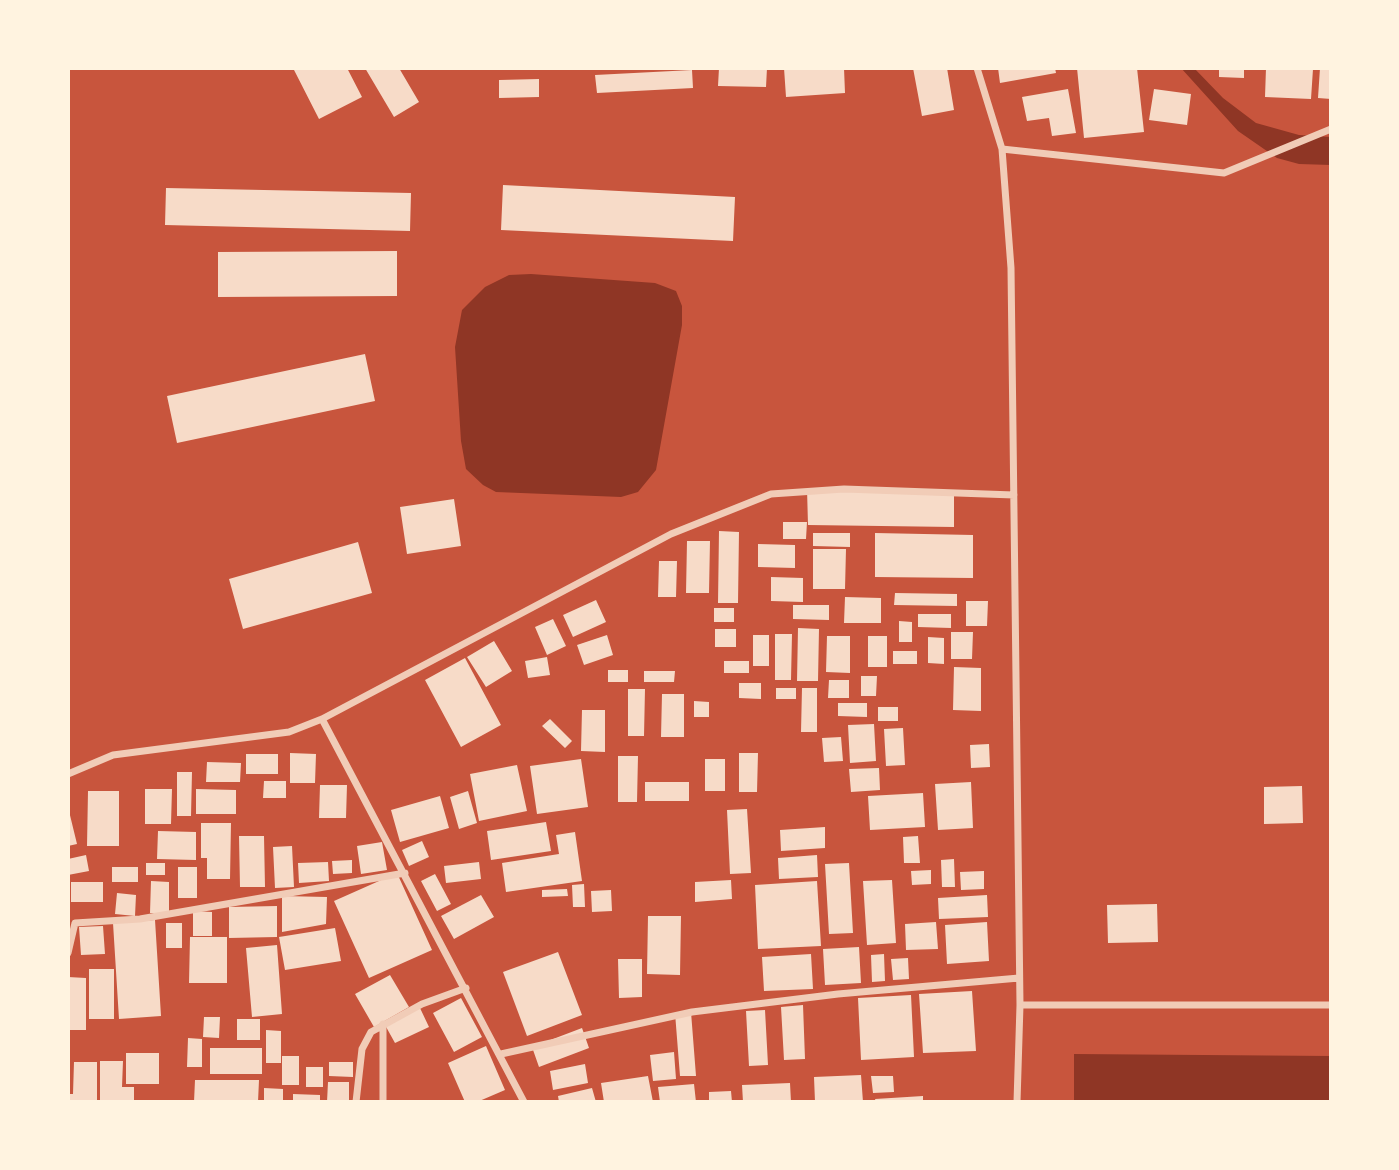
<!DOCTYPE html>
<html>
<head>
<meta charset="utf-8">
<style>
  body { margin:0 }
  #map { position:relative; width:1399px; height:1170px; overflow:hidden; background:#c8553d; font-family:Barlow,sans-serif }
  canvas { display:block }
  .frame { position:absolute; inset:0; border:70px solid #fff3e0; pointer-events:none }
</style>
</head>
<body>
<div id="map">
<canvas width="1399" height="1170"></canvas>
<div class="frame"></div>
</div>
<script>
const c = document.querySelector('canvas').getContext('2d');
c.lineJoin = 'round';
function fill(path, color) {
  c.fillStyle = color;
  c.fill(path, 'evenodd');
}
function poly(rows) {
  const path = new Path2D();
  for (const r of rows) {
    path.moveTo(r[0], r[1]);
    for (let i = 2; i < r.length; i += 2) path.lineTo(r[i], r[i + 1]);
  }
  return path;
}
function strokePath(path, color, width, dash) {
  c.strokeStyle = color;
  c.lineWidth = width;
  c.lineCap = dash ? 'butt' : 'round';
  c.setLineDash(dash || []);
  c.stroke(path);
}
fill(poly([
  [1181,68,1194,68,1223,98,1256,123,1299,135,1331,137,1331,165,1299,164,1277,158,1238,131],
  [531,274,655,283,676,291,682,306,682,325,656,470,638,492,621,497,496,492,483,485,466,469,461,441,455,347,462,310,485,287,509,275],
  [1074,1054,1331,1056,1331,1102,1074,1102]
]), '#8f3625');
fill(poly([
  [293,68,347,68,362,97,319,119],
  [365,68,399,68,419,102,394,117],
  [719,68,767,68,766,87,718,86],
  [784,68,844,68,845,93,786,97],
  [913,68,947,68,954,110,922,116],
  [998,68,1055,68,1056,73,1000,83],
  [1077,68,1137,68,1144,132,1084,138],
  [1219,68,1244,68,1244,78,1219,77],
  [1266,68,1313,69,1311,99,1265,97],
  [1320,68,1331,68,1331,99,1318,98],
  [692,70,693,88,597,93,595,75],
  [539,79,539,97,499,98,499,80],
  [1068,89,1076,133,1052,136,1049,118,1027,121,1022,97],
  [1154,89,1191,94,1187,125,1149,120],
  [503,185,735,197,733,241,501,230],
  [166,188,411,193,410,231,165,225],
  [397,251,397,296,218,297,218,252],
  [365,354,375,401,177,443,167,396],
  [807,489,954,492,954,527,808,525],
  [454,499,461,546,407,554,400,507],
  [783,522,807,522,806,539,783,539],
  [719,531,739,532,738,603,718,603],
  [813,533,850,533,850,547,813,546],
  [875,533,973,535,973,578,875,577],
  [687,541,710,541,709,593,686,593],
  [358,542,372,593,243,629,229,579],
  [758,544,795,545,795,568,758,567],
  [813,549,846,549,845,589,813,589],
  [659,561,677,561,676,597,658,597],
  [771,577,803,578,803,602,771,601],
  [895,593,957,594,957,606,894,605],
  [845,597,881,598,881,623,844,623],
  [596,600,606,622,573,637,563,615],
  [966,601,988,601,987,626,966,626],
  [793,605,829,605,829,620,793,619],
  [714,608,734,608,734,622,714,622],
  [918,614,951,614,951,628,918,627],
  [553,619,566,646,547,655,535,627],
  [899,621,912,622,912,642,899,642],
  [798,628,819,629,818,681,797,681],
  [715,629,736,629,736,647,715,647],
  [951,632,973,632,972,659,951,659],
  [775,634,792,634,791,680,775,680],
  [607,635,613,655,584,665,577,645],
  [753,635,769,635,769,666,753,666],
  [827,636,850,636,850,673,826,672],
  [868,636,887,636,887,667,868,667],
  [928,637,944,638,944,664,928,663],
  [494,641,512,671,486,687,467,657],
  [893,651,917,651,917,664,893,664],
  [547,657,550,675,528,678,525,661],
  [465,658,501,725,461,747,425,680],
  [724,661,749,661,749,673,724,673],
  [954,667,981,668,981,711,953,710],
  [608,670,628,670,628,682,608,682],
  [644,671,675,671,674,682,644,682],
  [861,676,877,676,876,696,861,696],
  [829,680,849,680,849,698,828,698],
  [739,683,761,683,761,699,739,698],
  [776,688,796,688,796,699,776,699],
  [802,688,817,688,817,732,801,732],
  [628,689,645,689,644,736,628,736],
  [662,694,684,694,684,737,661,737],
  [694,701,709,702,709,717,694,717],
  [838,703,867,703,867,717,838,716],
  [878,707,898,707,898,721,878,721],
  [582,710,605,710,605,752,581,751],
  [550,719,572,741,565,748,542,726],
  [874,724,876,761,850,763,848,725],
  [903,728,905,765,886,766,884,729],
  [841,737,843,761,824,762,822,738],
  [989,744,990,767,971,768,970,745],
  [290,753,316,754,315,783,290,783],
  [739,753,758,753,757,792,739,792],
  [246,754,278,754,278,774,246,774],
  [618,756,638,756,637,802,618,802],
  [581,759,588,807,537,814,530,766],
  [705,759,725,759,725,791,705,791],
  [207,762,241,763,240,782,206,782],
  [517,765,527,811,479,821,470,774],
  [879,768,880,790,851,792,849,769],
  [177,772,192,772,191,816,177,816],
  [264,781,286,781,286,798,263,798],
  [645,782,689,782,689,801,645,801],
  [971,782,973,828,938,830,935,784],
  [320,785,347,785,346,818,319,818],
  [1302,786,1303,823,1264,824,1264,787],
  [145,789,172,789,171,824,145,824],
  [196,789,236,790,236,814,196,814],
  [88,791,119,791,119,846,87,846],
  [468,791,477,823,459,829,450,797],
  [923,793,925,827,870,830,868,796],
  [440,796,449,828,400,842,391,810],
  [68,807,77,844,68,846],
  [747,809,751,873,730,874,727,810],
  [546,822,551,851,491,860,487,831],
  [201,823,231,823,230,879,207,879,207,858,201,858],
  [825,827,825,848,781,851,780,830],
  [158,831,196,832,196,860,157,859],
  [575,832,582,881,506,892,502,863,559,854,556,835],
  [239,836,264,836,265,887,240,887],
  [918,836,920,863,904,863,903,837],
  [422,841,429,857,409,866,402,850],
  [382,842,387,870,361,874,357,846],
  [292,846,294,887,275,888,273,847],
  [86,855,89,871,68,875,68,859],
  [817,855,818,877,779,879,778,858],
  [954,859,955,887,942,887,941,860],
  [352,860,352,873,333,874,332,861],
  [328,862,329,881,299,883,298,863],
  [479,862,481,879,446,883,444,866],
  [146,863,165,863,165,875,146,875],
  [849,863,853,933,829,934,825,864],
  [112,867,138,867,138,882,112,882],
  [178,867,197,867,197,898,178,898],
  [931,870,931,884,912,885,911,871],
  [984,871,984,889,961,890,960,872],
  [397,873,432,950,369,978,334,901],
  [435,874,451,904,437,911,421,881],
  [731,880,732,899,695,902,695,882],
  [892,880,896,943,867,945,863,881],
  [151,881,169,882,169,913,150,913],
  [817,881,821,946,758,949,755,885],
  [71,882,103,882,103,902,71,902],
  [584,884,585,907,573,907,572,885],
  [567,889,568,896,542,897,542,890],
  [611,890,612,911,592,912,591,891],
  [117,893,136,895,135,916,115,914],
  [481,895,494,917,454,939,441,916],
  [987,895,988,917,939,919,938,898],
  [282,896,327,897,326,924,282,932],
  [1157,904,1158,942,1108,943,1107,905],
  [277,906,277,937,229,938,229,907],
  [193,911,212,912,212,936,193,936],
  [648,916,681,916,680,975,647,974],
  [155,920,161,1016,119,1019,113,923],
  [936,922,938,949,906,950,905,924],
  [987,922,989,961,947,964,945,925],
  [166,923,182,923,182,948,166,948],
  [103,926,105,954,81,955,79,927],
  [335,928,341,961,285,970,279,937],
  [190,937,227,937,227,983,189,983],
  [277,945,282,1014,252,1017,246,948],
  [859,947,861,983,825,985,823,949],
  [558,952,582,1015,527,1036,503,972],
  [811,954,813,989,764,991,762,957],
  [884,954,885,981,872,982,871,955],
  [908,958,909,979,893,980,891,959],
  [618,959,642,959,642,997,619,998],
  [89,969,114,969,114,1019,89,1019],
  [390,975,409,1007,374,1027,355,994],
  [68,977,86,978,86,1030,68,1030],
  [972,991,976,1051,923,1053,919,994],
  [911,995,914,1057,861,1060,858,998],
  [461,998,482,1037,454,1052,433,1013],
  [803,1005,805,1059,784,1060,781,1007],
  [420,1008,429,1027,395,1043,385,1025],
  [765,1010,768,1065,749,1066,746,1011],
  [691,1012,696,1076,680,1076,675,1013],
  [204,1017,220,1017,219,1038,203,1037],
  [237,1019,260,1019,260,1040,237,1040],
  [582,1028,589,1048,539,1067,532,1047],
  [266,1030,281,1031,281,1063,266,1063],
  [188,1038,202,1039,202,1067,187,1067],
  [486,1046,505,1090,477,1102,465,1102,448,1063],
  [210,1048,262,1048,262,1074,210,1074],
  [674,1052,676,1079,653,1081,650,1055],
  [126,1053,159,1053,159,1084,126,1084],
  [282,1056,299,1056,299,1085,282,1085],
  [100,1061,123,1061,122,1087,134,1087,134,1102,100,1102],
  [74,1062,97,1062,97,1102,68,1102,68,1094,73,1094],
  [329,1062,353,1062,353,1077,329,1076],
  [585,1064,588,1083,553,1090,550,1071],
  [306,1067,323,1067,323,1087,306,1087],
  [861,1075,863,1102,815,1102,814,1077],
  [648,1076,653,1102,604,1102,601,1083],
  [871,1076,893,1076,894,1092,873,1093],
  [195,1080,259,1080,258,1102,194,1102],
  [328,1082,349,1082,349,1102,327,1102],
  [790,1083,791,1102,743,1102,742,1085],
  [694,1084,696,1102,660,1102,658,1087],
  [264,1088,283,1089,283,1102,264,1102],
  [592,1088,596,1102,559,1102,558,1096],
  [731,1091,732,1102,709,1102,709,1092],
  [293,1094,320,1095,320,1102,293,1102],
  [923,1096,923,1102,876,1102,875,1099]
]), '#f7dbc8');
strokePath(poly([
  [977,68,1002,149,1011,268,1020,1005,1017,1102],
  [1002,149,1224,173,1331,129],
  [322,719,524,1102],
  [68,774,113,755,289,732,322,719,671,534,771,494,844,489,1014,495],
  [68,953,75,923,140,919,405,873],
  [1020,1005,1331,1005],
  [501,1054,692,1012,838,994,1019,978],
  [356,1102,362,1049,371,1032,422,1004,466,988],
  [383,1102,383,1024]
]), '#f1ccb7', 7);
</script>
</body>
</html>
